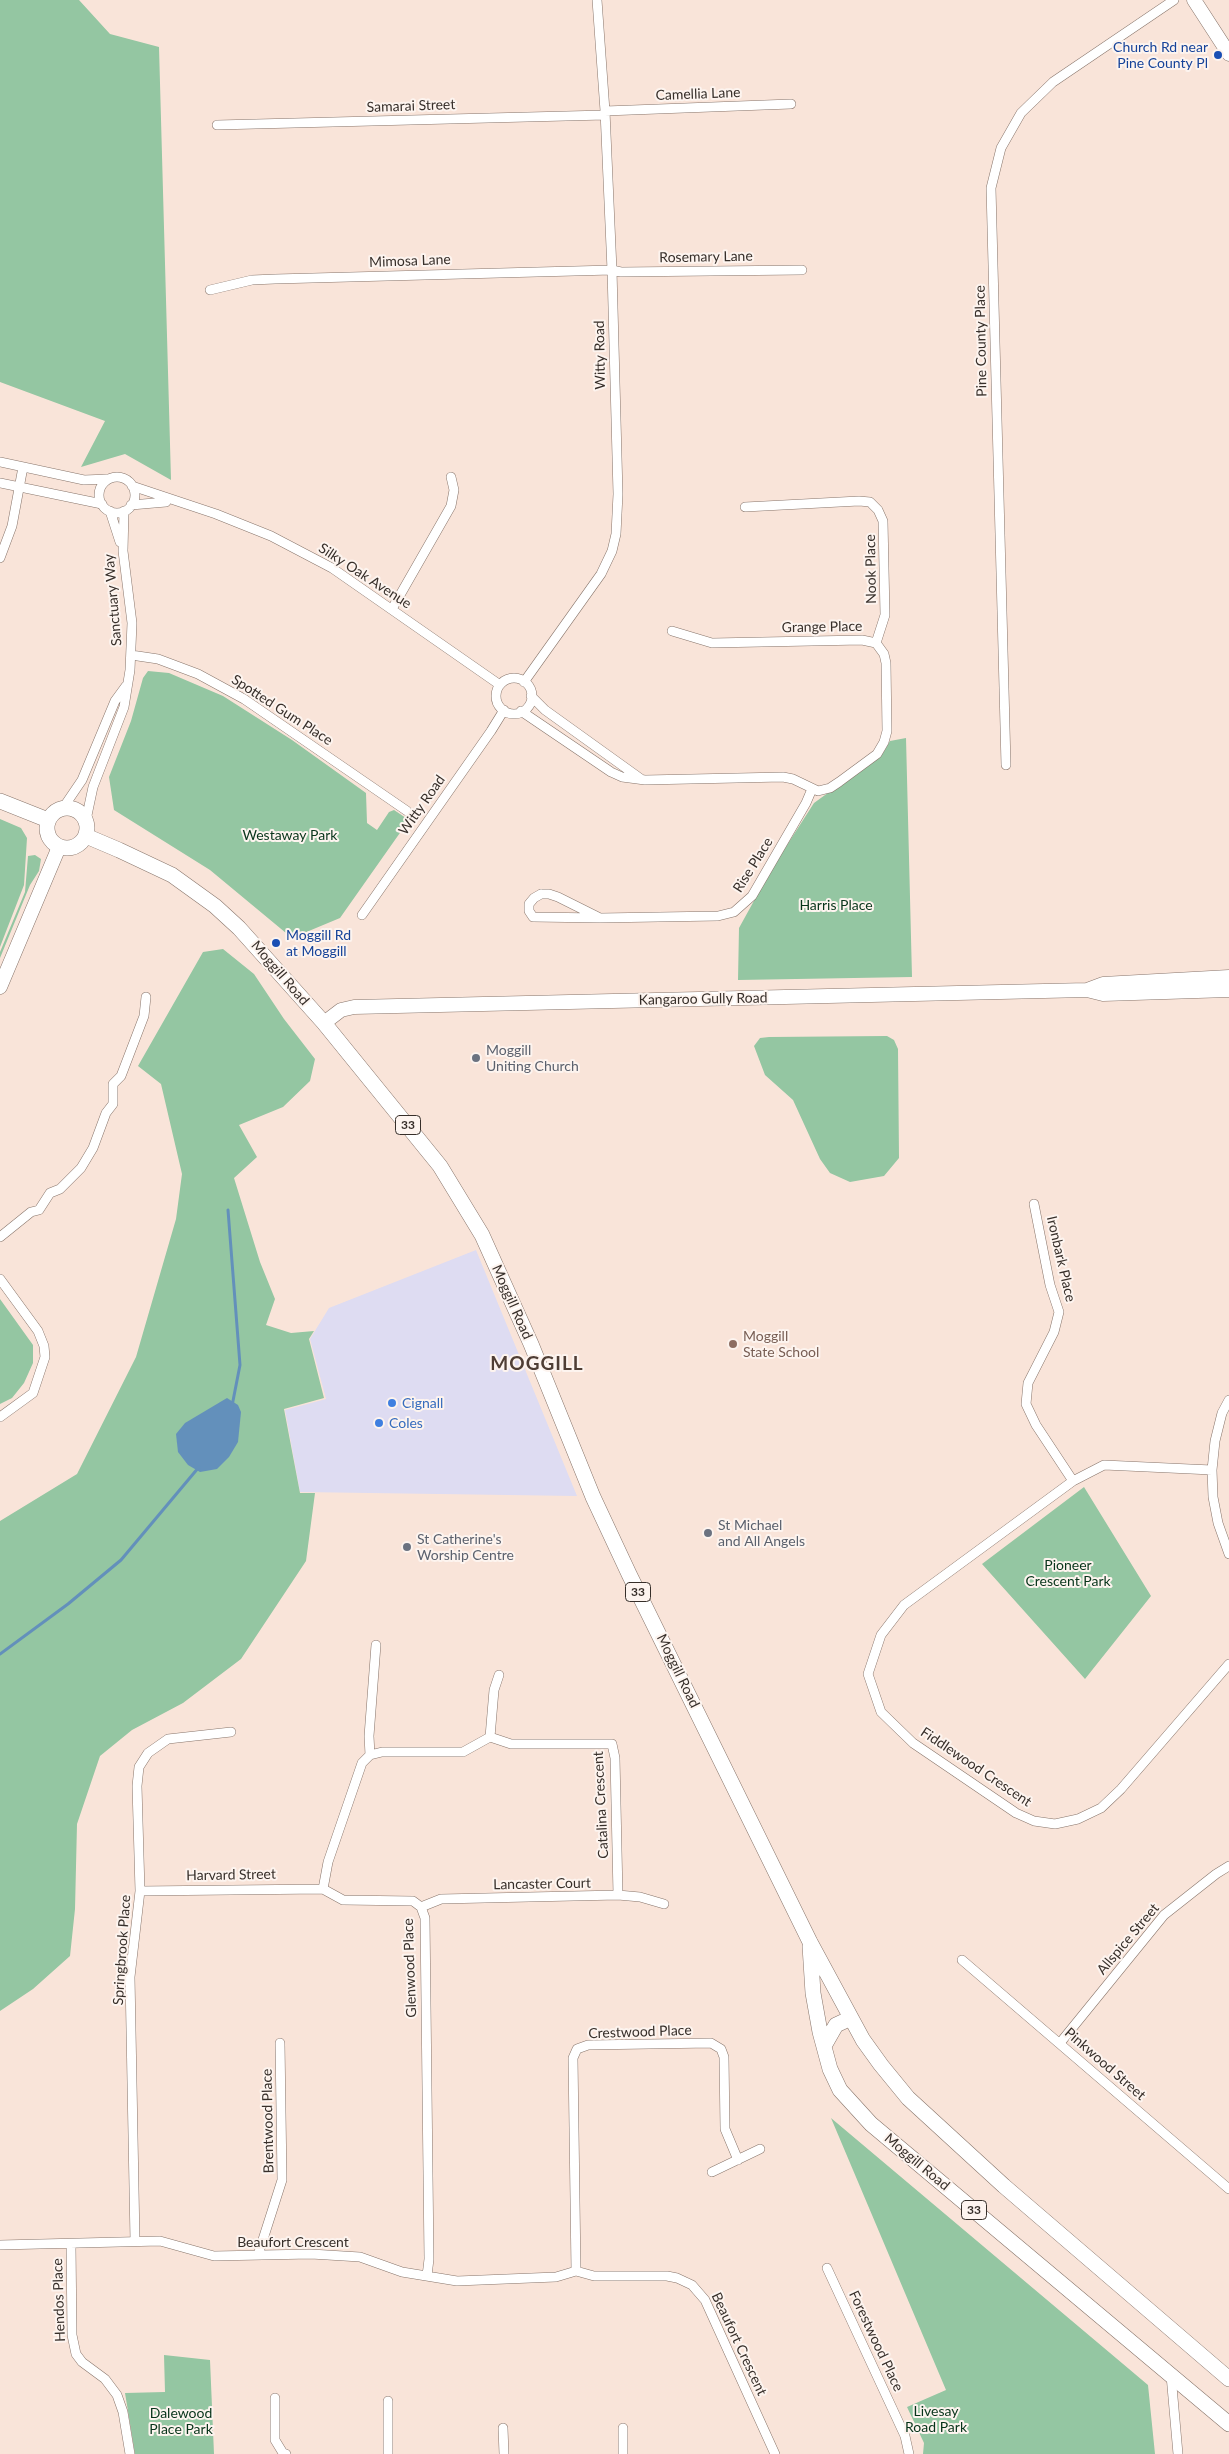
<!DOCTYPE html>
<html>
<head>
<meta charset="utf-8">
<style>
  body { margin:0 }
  canvas { display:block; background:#f9e4d9 }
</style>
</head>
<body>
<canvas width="1229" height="2454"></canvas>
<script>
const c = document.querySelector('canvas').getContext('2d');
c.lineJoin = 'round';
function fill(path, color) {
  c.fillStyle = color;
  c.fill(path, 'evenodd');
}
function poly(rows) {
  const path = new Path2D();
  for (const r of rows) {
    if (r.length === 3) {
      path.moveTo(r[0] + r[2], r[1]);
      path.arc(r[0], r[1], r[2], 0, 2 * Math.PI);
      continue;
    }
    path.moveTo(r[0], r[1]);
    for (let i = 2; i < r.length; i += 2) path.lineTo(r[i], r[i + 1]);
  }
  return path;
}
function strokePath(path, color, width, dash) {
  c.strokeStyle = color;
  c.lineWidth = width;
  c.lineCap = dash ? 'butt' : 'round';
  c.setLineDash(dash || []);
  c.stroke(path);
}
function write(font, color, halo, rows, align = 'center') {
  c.font = font + ' Lato,sans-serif';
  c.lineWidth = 4;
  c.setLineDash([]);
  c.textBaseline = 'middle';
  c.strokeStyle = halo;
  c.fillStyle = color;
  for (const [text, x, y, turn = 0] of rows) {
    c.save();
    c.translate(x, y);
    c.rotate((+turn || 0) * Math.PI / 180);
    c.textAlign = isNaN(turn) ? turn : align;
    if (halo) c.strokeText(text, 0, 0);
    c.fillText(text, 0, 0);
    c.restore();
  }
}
fill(poly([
  [476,1250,577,1496,300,1492,285,1410,326,1399,310,1339,329,1308]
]), '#dedcf2');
fill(poly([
  [0,0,79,0,110,34,159,47,171,480,125,454,81,467,105,421,0,382],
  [148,671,169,673,223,696,292,740,366,793,367,823,377,830,389,812,394,810,409,820,340,918,292,938,210,870,114,810,109,777,131,721,143,678],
  [906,738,912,977,738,980,739,928,771,870,814,803,883,753,890,741],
  [0,819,21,828,27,838,24,885,0,947],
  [35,855,41,859,39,871,30,885,0,958,0,952,25,892,28,856],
  [223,949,254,974,284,1019,315,1059,310,1081,283,1107,239,1125,257,1157,234,1178,260,1262,275,1299,266,1325,291,1333,314,1331,309,1339,324,1398,284,1409,300,1493,315,1493,306,1561,241,1659,183,1703,132,1730,100,1756,77,1824,75,1909,70,1956,33,1989,0,2011,0,1521,77,1474,136,1357,176,1219,182,1174,161,1084,138,1066,203,952],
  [887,1036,894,1040,898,1049,899,1158,884,1176,850,1182,830,1173,820,1159,793,1100,765,1075,754,1046,760,1038,769,1037],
  [0,1299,33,1345,33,1363,24,1383,12,1398,0,1404],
  [1084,1487,1151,1596,1085,1679,982,1564],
  [831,2118,1148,2385,1155,2454,923,2454,924,2443,907,2407,946,2390],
  [164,2355,210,2360,214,2454,135,2454,125,2393,165,2392]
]), '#94c6a2');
fill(poly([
  [227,1398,238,1405,241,1412,238,1442,229,1457,217,1469,200,1472,188,1465,178,1452,176,1434,185,1423]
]), '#6390bb');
strokePath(poly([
  [228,1210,240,1365,232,1406],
  [0,1654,68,1604,121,1560,199,1467]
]), '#6390bb', 3);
const street = poly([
  [605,111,791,104],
  [217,125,605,115],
  [210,290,252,280,275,279,612,270,621,272,802,270],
  [0,462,84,480,108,479],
  [117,495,18],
  [0,483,102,504],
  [132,486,216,514,271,536,332,568,500,685],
  [131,505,166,502],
  [745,507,859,501,870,502,878,510,883,521,885,615,876,643],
  [110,511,120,542],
  [0,558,12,526,23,467],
  [392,609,451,506,454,490,451,477],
  [131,655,158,659,198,674,244,699,407,811],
  [514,696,18],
  [524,682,601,574,612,551,616,534,618,494,612,270,605,111,597,0],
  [531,696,545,710,641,779],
  [521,711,611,772,622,777,645,780,783,777,793,779,818,791,830,788,839,782,877,754,884,742,887,731,886,663,884,654,876,643,862,640,712,643,672,631],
  [1006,765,991,188,1001,148,1021,113,1053,82,1174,0],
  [63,808,82,780,115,701,126,686],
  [86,820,93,787,124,707,130,670,132,623,123,551,124,511],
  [541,894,549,894,558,897,600,918,533,917,529,911,529,904,534,898,541,894],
  [362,915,491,731,504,710],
  [600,918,718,916,734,912,752,896,806,803,812,789],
  [1034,1204,1050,1285,1059,1312,1054,1332,1028,1383,1026,1404,1036,1425,1073,1481],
  [0,1237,31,1212,39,1210,50,1193,60,1189,81,1168,93,1148,106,1113,113,1104,113,1084,121,1076,144,1016,146,997],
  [0,1279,38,1331,44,1346,45,1357,33,1393,0,1417],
  [1229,1400,1222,1413,1215,1441,1212,1470,1213,1497,1218,1523,1229,1554],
  [1212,1470,1104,1465,1073,1481,904,1605,881,1635,868,1674,881,1712,913,1743,1016,1813,1034,1821,1055,1824,1078,1819,1101,1808,1121,1789,1229,1664],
  [490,1737,494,1690,499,1675],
  [370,1755,369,1736,376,1645],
  [140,1891,323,1889],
  [421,1907,441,1899,618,1895,640,1897,664,1904],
  [962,1960,1229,2189],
  [1060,2043,1164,1915,1216,1874,1229,1866],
  [712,2172,760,2149],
  [135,2241,130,1977,140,1891,137,1786,139,1767,148,1753,168,1739,231,1732],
  [0,2245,160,2241,214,2256,311,2254,360,2257,402,2272,457,2281,556,2277,576,2271,594,2276,667,2276,677,2278,692,2285,705,2300,775,2454],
  [71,2245,72,2335,76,2354,82,2362,105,2379,117,2395,123,2412,130,2454],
  [258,2255,282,2180,280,2043],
  [827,2268,905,2436,909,2454],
  [576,2271,573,2058,577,2049,588,2045,711,2043,721,2049,724,2057,725,2129,738,2160],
  [427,2276,429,2259,425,1918,421,1907,413,1901,343,1900,323,1889,328,1862,362,1763,370,1755,382,1752,463,1752,490,1737,511,1744,612,1744,615,1758,618,1895],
  [1171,2375,1178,2454],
  [275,2398,275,2440,283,2453,286,2454],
  [388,2401,388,2454],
  [503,2428,504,2454],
  [623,2428,623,2454]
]);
const secondary = poly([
  [1194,0,1229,54],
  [0,987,59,847],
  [1087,990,1103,984,1229,977],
  [324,1023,341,1010,354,1007,1087,990,1103,994,1229,990]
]);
const primary = poly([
  [0,801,48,820],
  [67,828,20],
  [86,836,119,850,172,875,215,906,239,928,324,1023,440,1166,482,1235,531,1344,593,1497,629,1574,810,1942,863,2040,881,2065,908,2098,1004,2186,1229,2379],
  [810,1946,813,1993,820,2032,830,2069,840,2090,871,2124,1229,2424],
  [824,2046,836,2025,851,2018]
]);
strokePath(street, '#88756b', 10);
strokePath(secondary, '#88756b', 15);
strokePath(primary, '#88756b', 16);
strokePath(street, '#fff', 9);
strokePath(secondary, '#fff', 14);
strokePath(primary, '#fff', 15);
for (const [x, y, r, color] of [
  [1218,55,5,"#1a4fb4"],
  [276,943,5,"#1a4fb4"],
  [476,1058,5,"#6b7280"],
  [733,1344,5,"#8d6e63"],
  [392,1403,5,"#3f7fe0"],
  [379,1423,5,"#3f7fe0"],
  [708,1533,5,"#6b7280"],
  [407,1547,5,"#6b7280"]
]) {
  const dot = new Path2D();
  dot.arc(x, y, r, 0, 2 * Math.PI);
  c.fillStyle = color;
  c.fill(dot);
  strokePath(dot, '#fdf4ef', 2);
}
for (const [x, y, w] of [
  [408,1125,25],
  [638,1592,25],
  [974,2210,25]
]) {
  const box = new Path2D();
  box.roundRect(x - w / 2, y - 9.5, w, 19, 4);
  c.fillStyle = '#fdf4ef';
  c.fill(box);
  strokePath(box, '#372f2a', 1);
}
write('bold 12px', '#372f2a', null, [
  ["33",408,1125],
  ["33",638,1592],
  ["33",974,2210]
]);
write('14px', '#164399', '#fdf4ef', [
  ["Church Rd near",1208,47],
  ["Pine County Pl",1208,63],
  ["Moggill Rd",286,935,"left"],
  ["at Moggill",286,951,"left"]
], 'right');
write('14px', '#372f2a', '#fdf4ef', [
  ["Camellia Lane",698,94,-2],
  ["Samarai Street",411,106,-2],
  ["Rosemary Lane",706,257,-1],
  ["Mimosa Lane",410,261,-2],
  ["Pine County Place",981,341,-91],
  ["Witty Road",600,355,-91],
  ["Nook Place",871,569,-91],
  ["Silky Oak Avenue",365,576,33],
  ["Sanctuary Way",113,600,-95],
  ["Grange Place",822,627,-1],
  ["Spotted Gum Place",282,710,33],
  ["Witty Road",422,805,-55],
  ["Rise Place",753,865,-58],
  ["Moggill Road",280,973,49],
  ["Kangaroo Gully Road",703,999,-1],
  ["Ironbark Place",1061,1259,77],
  ["Moggill Road",512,1302,66],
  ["Moggill Road",678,1671,64],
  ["Fiddlewood Crescent",976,1767,34],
  ["Catalina Crescent",601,1805,-93],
  ["Harvard Street",231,1875,-1],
  ["Lancaster Court",542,1884,-1],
  ["Allspice Street",1128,1939,-50],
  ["Springbrook Place",122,1950,-86],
  ["Glenwood Place",410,1968,-92],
  ["Crestwood Place",640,2032,-2],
  ["Pinkwood Street",1105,2064,41],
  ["Brentwood Place",268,2121,-91],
  ["Moggill Road",917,2162,40],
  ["Beaufort Crescent",293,2242],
  ["Hendos Place",59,2300,-92],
  ["Forestwood Place",876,2341,65],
  ["Beaufort Crescent",739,2344,65]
]);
write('14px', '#07341a', '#fdf4ef', [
  ["Westaway Park",290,835],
  ["Harris Place",836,905],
  ["Pioneer",1068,1565],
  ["Crescent Park",1068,1581],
  ["Livesay",936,2411],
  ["Road Park",936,2427],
  ["Dalewood",181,2413],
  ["Place Park",181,2429]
]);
write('14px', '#5b616d', '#fdf4ef', [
  ["Moggill",486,1050],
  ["Uniting Church",486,1066],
  ["St Michael",718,1525],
  ["and All Angels",718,1541],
  ["St Catherine's",417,1539],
  ["Worship Centre",417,1555]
], 'left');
write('14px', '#785e54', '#fdf4ef', [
  ["Moggill",743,1336],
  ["State School",743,1352]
], 'left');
write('14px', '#366cbe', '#fdf4ef', [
  ["Cignall",402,1403],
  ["Coles",389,1423]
], 'left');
c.letterSpacing = '1px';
write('bold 19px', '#4f3e35', '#fdf4ef', [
  ["MOGGILL",537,1364]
]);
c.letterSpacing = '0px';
</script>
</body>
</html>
